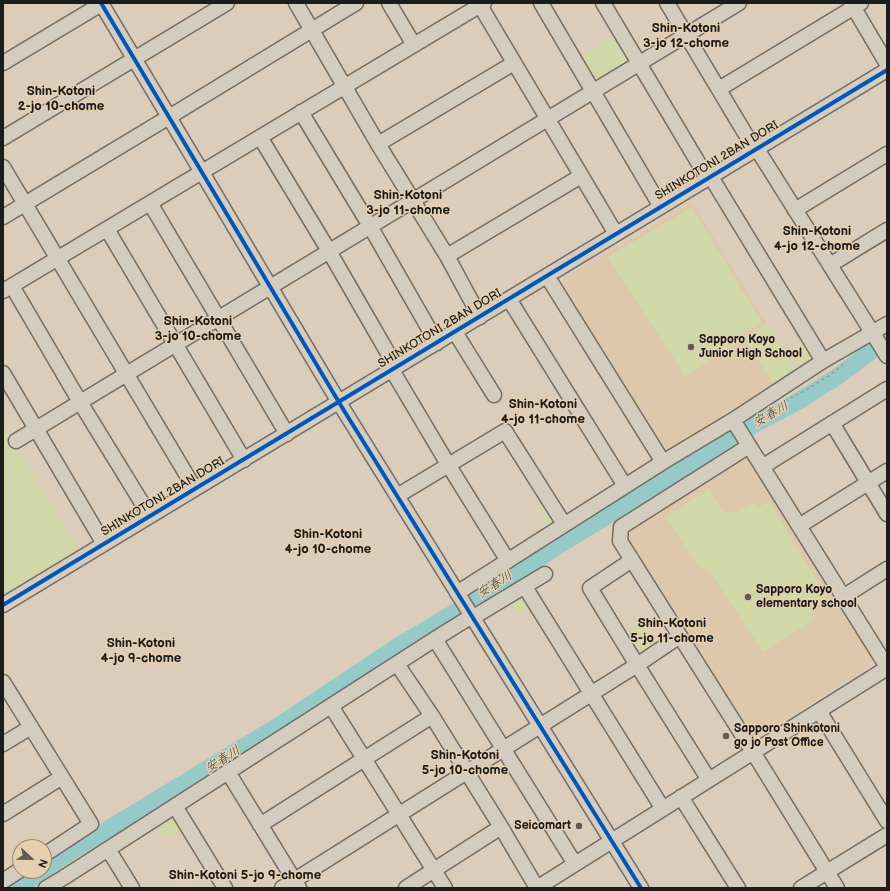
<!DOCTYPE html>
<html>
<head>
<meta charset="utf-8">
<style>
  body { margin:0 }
  #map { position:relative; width:890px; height:891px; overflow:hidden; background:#dccdba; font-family:"Balsamiq Sans",sans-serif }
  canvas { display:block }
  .frame { position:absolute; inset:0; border:4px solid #1c1c1c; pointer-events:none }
  .north { position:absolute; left:12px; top:839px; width:40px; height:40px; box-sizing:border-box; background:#e6cfaf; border:1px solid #958774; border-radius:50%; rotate:112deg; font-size:11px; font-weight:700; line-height:16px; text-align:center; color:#1c1c1c }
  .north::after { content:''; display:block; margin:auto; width:14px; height:18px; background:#5f5a53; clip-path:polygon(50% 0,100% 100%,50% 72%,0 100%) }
</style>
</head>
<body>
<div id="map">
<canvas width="890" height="891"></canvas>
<div class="frame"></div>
<div class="north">N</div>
</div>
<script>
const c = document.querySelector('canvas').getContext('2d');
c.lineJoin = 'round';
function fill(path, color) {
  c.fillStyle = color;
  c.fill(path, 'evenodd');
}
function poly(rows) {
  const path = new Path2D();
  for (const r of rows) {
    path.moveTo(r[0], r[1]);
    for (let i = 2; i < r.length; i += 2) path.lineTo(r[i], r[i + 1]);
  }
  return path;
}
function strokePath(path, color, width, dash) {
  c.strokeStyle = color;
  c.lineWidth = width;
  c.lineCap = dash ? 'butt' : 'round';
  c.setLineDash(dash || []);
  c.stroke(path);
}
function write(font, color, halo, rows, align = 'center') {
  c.font = font + ' "Balsamiq Sans","Klee One",sans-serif';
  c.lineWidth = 3;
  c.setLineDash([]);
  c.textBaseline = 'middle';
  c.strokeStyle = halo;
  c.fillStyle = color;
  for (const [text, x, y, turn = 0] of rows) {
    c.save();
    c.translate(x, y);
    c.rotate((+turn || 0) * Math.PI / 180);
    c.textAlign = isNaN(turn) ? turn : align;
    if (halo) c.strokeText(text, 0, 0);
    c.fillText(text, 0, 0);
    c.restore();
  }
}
fill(poly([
  [692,202,796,371,673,449,662,446,561,286,565,277],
  [740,456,747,458,872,659,871,666,755,738,751,737,624,535,627,527]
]), '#ddc8ac');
fill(poly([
  [617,34,632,60,598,81,583,55],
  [692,207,762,323,740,335,743,340,685,376,608,257],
  [767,323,796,371,774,385,744,337],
  [810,345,819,360,800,371,792,356],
  [3,424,78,549,3,595],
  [709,488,723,511,734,513,755,503,758,508,769,501,826,596,809,606,813,613,810,615,813,620,763,652,709,570,698,567,666,517],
  [546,502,558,520,548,526,537,508],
  [525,593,532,605,518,614,511,602],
  [645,620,658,642,643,651,629,629],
  [174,813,182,828,164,839,155,825]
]), '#d0d8a7');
strokePath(poly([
  [44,870,65,855,278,726,398,646,474,601,560,545,748,428,795,403,837,377,875,348,887,341],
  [17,888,42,871]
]), '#95cac8', 17);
const minor = poly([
  [101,3,343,409,641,888],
  [296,3,378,144,447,256,480,317],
  [389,3,414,45],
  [480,3,484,12,616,234],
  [541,3,661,207],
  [603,3,708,179],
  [667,3,755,150],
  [851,3,887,64],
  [3,63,103,3],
  [719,89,861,3],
  [301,112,370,226,437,343],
  [260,137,329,251,396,367],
  [3,138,227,3],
  [378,144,514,63],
  [757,149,887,356],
  [3,167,195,489],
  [711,177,823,361],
  [150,203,287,434],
  [795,210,887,154],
  [3,217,169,117,356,3],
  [107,229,244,460],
  [447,256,581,176],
  [830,265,887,230],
  [547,276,663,462],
  [12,286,80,402,150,516],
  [3,291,484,3],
  [509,299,625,486],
  [455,332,494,395],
  [392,370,449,466,508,561],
  [3,373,104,544],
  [733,420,887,667],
  [832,423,887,514],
  [16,441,739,3],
  [762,467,887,389],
  [397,496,505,431,564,524],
  [799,526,887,471],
  [632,560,620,541,621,527,749,446],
  [525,587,663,809],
  [457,593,663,462,733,420,823,361,887,324],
  [843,597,887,569],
  [3,605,887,70],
  [435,639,575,864],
  [397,664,432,716,501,827,537,888],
  [3,682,91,824,44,855],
  [331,706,445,888],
  [819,711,887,821],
  [3,744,31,727],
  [228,772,299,888],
  [709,780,637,665,590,588,632,560,753,752,837,888],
  [681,797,738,888],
  [175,806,225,888],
  [3,814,62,777],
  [260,825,432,716],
  [108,849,132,888],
  [3,881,20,870],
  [46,888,63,878,435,639,467,619,472,618,545,574],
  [282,888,637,665,680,636],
  [406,888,501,827],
  [537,888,887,668],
  [801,888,887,835]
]);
strokePath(minor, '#726c63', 17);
strokePath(poly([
  [785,401,806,390,830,375,846,362]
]), '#a09990', 1.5, [3, 3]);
strokePath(minor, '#d5ccc0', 14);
strokePath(poly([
  [101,3,343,409,641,888],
  [3,605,887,70]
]), '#0057b8', 4);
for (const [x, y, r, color] of [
  [691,347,4,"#5f5a53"],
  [748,597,4,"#5f5a53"],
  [726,736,4,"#5f5a53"],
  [579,826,4,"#5f5a53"]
]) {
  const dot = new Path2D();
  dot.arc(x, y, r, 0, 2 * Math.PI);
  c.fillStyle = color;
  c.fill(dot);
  strokePath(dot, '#e6cfaf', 1.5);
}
write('12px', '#1c1c1c', '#e6cfaf', [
  ["SHINKOTONI 2BAN DORI",717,161,-31],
  ["SHINKOTONI 2BAN DORI",440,329,-31],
  ["SHINKOTONI 2BAN DORI",163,497,-31]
]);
write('bold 12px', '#1c1c1c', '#e6cfaf', [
  ["Sapporo Koyo",699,340],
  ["Junior High School",699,354],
  ["Sapporo Koyo",756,590],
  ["elementary school",756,604],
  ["Sapporo Shinkotoni",734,729],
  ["go jo Post Office",734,743],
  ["Seicomart",571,826,"right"]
], 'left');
write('bold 13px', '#1c1c1c', '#e6cfaf', [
  ["Shin-Kotoni",686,29],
  ["3-jo 12-chome",686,44],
  ["Shin-Kotoni",61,92],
  ["2-jo 10-chome",61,107],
  ["Shin-Kotoni",408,196],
  ["3-jo 11-chome",408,211],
  ["Shin-Kotoni",817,232],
  ["4-jo 12-chome",817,247],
  ["Shin-Kotoni",198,322],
  ["3-jo 10-chome",198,337],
  ["Shin-Kotoni",543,405],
  ["4-jo 11-chome",543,420],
  ["Shin-Kotoni",328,535],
  ["4-jo 10-chome",328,550],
  ["Shin-Kotoni",672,624],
  ["5-jo 11-chome",672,639],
  ["Shin-Kotoni",141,644],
  ["4-jo 9-chome",141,659],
  ["Shin-Kotoni",465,756],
  ["5-jo 10-chome",465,771],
  ["Shin-Kotoni 5-jo 9-chome",245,876]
]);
write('italic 13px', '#334748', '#e6cfaf', [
  ["安春川",771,415,-30],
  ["安春川",495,585,-32],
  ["安春川",223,760,-32]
]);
</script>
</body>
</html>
